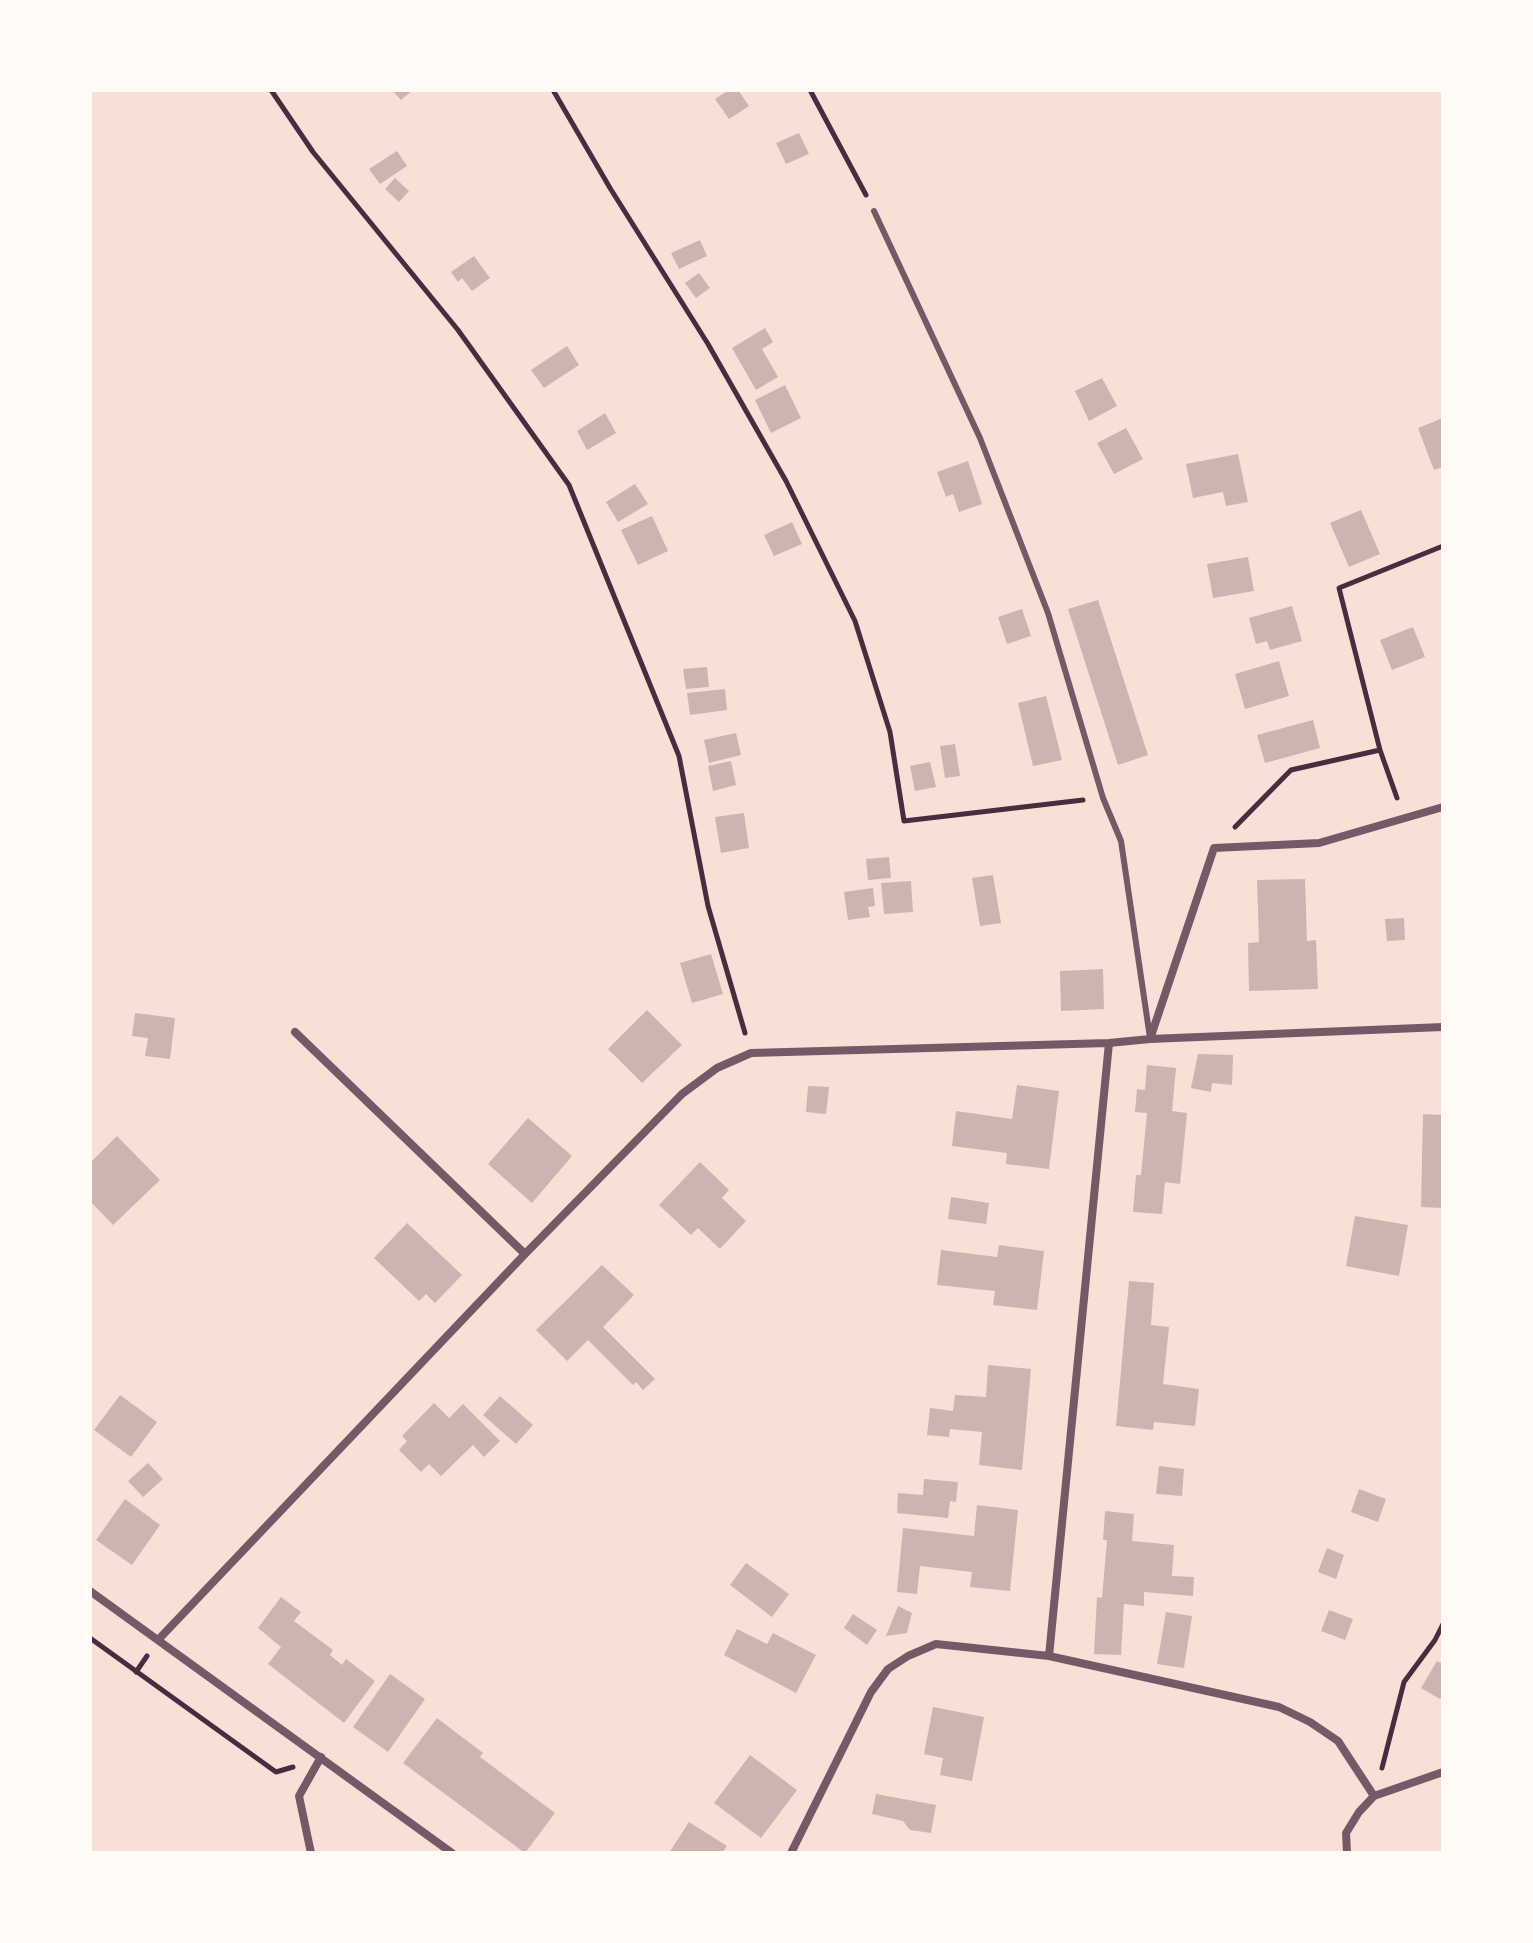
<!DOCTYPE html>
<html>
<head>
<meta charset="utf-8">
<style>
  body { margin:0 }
  #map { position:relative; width:1533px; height:1943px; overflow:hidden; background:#f7e1d7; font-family:"IBM Plex Serif",serif }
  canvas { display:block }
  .frame { position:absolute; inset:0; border:92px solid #fffaf5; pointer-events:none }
</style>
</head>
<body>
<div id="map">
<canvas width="1533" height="1943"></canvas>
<div class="frame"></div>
</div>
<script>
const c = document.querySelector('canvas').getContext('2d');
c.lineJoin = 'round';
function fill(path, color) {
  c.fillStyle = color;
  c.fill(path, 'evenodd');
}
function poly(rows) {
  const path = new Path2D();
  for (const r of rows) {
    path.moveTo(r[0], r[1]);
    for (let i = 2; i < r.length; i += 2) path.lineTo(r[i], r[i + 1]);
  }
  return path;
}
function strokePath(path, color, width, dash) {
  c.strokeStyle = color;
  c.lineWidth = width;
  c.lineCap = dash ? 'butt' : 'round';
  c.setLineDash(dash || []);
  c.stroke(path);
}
fill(poly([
  [392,90,413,90,401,100],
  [729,90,738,90,749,106,729,119,715,99],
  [799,133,809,154,786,164,776,143],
  [397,151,407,166,380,184,369,169],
  [395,178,409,191,399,202,385,189],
  [700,240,707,256,679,269,671,253],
  [474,256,490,278,472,291,462,278,458,282,451,272],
  [699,273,710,288,696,298,685,283],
  [765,328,773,342,762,349,778,377,756,390,732,348],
  [567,346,579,365,544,388,531,370],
  [1102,378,1117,406,1089,421,1075,391],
  [785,385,801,418,771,433,755,400],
  [605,413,616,433,587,450,577,431],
  [1443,418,1443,467,1434,470,1418,428],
  [1126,428,1143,459,1114,474,1097,443],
  [1238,454,1248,502,1226,506,1223,492,1193,498,1186,464],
  [968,461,982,504,959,512,953,494,946,497,937,472],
  [635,484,648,504,618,522,606,502],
  [1361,510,1380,554,1349,567,1330,523],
  [652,516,668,551,638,565,621,530],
  [792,522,802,544,774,556,764,535],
  [1248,557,1254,591,1213,598,1207,564],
  [1098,600,1148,755,1118,765,1068,609],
  [1292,606,1302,641,1270,650,1267,641,1256,644,1249,618],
  [1022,609,1031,636,1007,644,998,617],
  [1413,627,1425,657,1392,670,1380,640],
  [1279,661,1289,696,1245,709,1235,674],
  [707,667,709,687,686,689,683,669],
  [725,689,727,710,690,715,687,693],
  [1046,696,1062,760,1033,766,1018,703],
  [1313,720,1320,748,1265,763,1257,735],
  [736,733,741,755,709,763,704,740],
  [955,744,960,776,945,778,940,746],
  [731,761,736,785,713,791,708,766],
  [930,762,936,787,915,791,910,766],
  [744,813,749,848,721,853,715,817],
  [889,857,891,878,868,880,866,859],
  [993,875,1001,923,980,926,972,878],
  [1305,879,1307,941,1316,940,1318,989,1249,991,1248,943,1259,942,1257,880],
  [911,881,913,912,884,914,881,883],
  [873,888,875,906,868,907,870,917,848,920,844,892],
  [1404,918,1405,940,1387,941,1385,919],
  [711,954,723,994,692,1003,680,963],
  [1103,969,1104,1009,1061,1011,1060,971],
  [647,1010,682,1045,642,1083,608,1049],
  [135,1013,175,1018,170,1059,145,1056,148,1038,132,1036],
  [1198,1054,1233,1055,1232,1085,1212,1083,1211,1092,1191,1088],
  [1147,1065,1176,1068,1172,1111,1187,1113,1180,1184,1165,1182,1162,1214,1133,1212,1136,1175,1141,1175,1147,1113,1135,1112,1137,1089,1145,1090],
  [1017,1085,1059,1091,1049,1169,1006,1164,1007,1153,952,1146,956,1111,1012,1119],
  [808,1086,829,1087,826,1114,806,1112],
  [1423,1114,1443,1115,1443,1208,1421,1207],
  [528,1118,572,1156,532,1203,488,1164],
  [117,1136,160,1180,113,1225,90,1201,90,1163],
  [700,1162,729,1190,722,1198,746,1221,720,1249,698,1228,691,1235,659,1205],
  [951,1197,989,1203,986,1224,948,1219],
  [1355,1216,1408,1225,1399,1276,1346,1266],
  [407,1223,462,1275,435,1303,426,1294,419,1301,374,1258],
  [999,1245,1044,1251,1037,1310,993,1305,995,1291,937,1285,941,1250,997,1257],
  [602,1265,634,1295,603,1327,655,1379,643,1390,636,1382,633,1385,588,1340,567,1361,536,1330],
  [1129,1281,1154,1283,1151,1325,1169,1327,1163,1384,1199,1389,1195,1426,1154,1422,1153,1430,1116,1426],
  [988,1365,1031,1369,1022,1470,979,1465,982,1432,950,1429,949,1437,927,1435,930,1408,953,1411,955,1395,986,1397],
  [120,1395,157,1422,131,1457,94,1430],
  [500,1396,533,1425,516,1444,483,1415],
  [434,1403,449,1418,463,1404,500,1441,484,1457,473,1445,441,1476,429,1464,421,1472,399,1450,407,1441,402,1436],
  [148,1463,163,1479,143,1497,128,1481],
  [1159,1466,1184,1469,1182,1496,1156,1494],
  [924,1479,958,1482,956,1502,950,1501,948,1518,897,1513,898,1493,923,1495],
  [1359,1489,1386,1499,1378,1522,1351,1512],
  [125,1499,160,1525,132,1565,96,1540],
  [977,1505,1018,1510,1010,1591,970,1587,972,1572,920,1566,917,1594,897,1592,903,1528,974,1536],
  [1105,1511,1134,1514,1132,1541,1174,1545,1172,1576,1194,1577,1193,1596,1144,1592,1144,1606,1124,1604,1121,1655,1094,1654,1097,1597,1102,1598,1107,1540,1103,1540],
  [1327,1548,1344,1555,1336,1579,1318,1572],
  [746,1563,789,1594,772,1617,730,1585],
  [281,1597,301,1612,294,1621,333,1650,330,1655,342,1665,346,1659,375,1681,344,1723,268,1664,281,1647,258,1628],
  [898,1606,912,1613,907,1633,886,1636],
  [1329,1610,1353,1619,1345,1640,1321,1631],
  [1166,1612,1192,1616,1184,1668,1157,1664],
  [853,1614,877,1630,867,1645,844,1628],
  [737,1629,767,1644,773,1633,816,1655,796,1693,724,1655],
  [1437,1661,1443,1664,1443,1694,1440,1699,1421,1688],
  [390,1674,425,1699,388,1752,353,1727],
  [933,1707,984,1717,972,1781,940,1775,943,1758,924,1754],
  [437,1718,483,1753,480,1757,555,1813,525,1853,403,1763],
  [750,1755,797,1790,761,1838,714,1803],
  [876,1794,936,1805,931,1833,910,1830,903,1821,872,1814],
  [689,1822,727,1846,722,1853,669,1853]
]), '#ccb4b1');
strokePath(poly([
  [271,90,313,152,458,330,569,485,679,756,708,906,745,1033],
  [553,90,610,188,708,344,786,481,855,621,890,732,904,821,1083,800],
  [810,90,866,195],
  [1380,750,1339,588,1443,546],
  [1235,827,1291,770,1380,750,1397,798],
  [90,1638,276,1772,293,1767],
  [136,1672,147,1656],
  [1382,1768,1404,1682,1435,1640,1443,1624]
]), '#4a2c40', 5);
strokePath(poly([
  [874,211,980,438,1048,613,1103,798,1121,841,1150,1038]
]), '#755966', 6);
strokePath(poly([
  [295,1032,525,1254],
  [1150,1039,1214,848,1319,843,1443,807],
  [90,1591,452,1853],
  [158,1640,525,1254,682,1094,717,1068,751,1053,1109,1043,1150,1039,1443,1027],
  [1049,1656,1109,1043],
  [311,1853,299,1796,321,1757],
  [791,1853,871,1692,888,1669,908,1656,936,1644,1049,1656,1279,1707,1310,1722,1338,1741,1374,1796],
  [1347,1853,1346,1833,1359,1812,1374,1796,1443,1772]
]), '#755966', 8);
</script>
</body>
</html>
